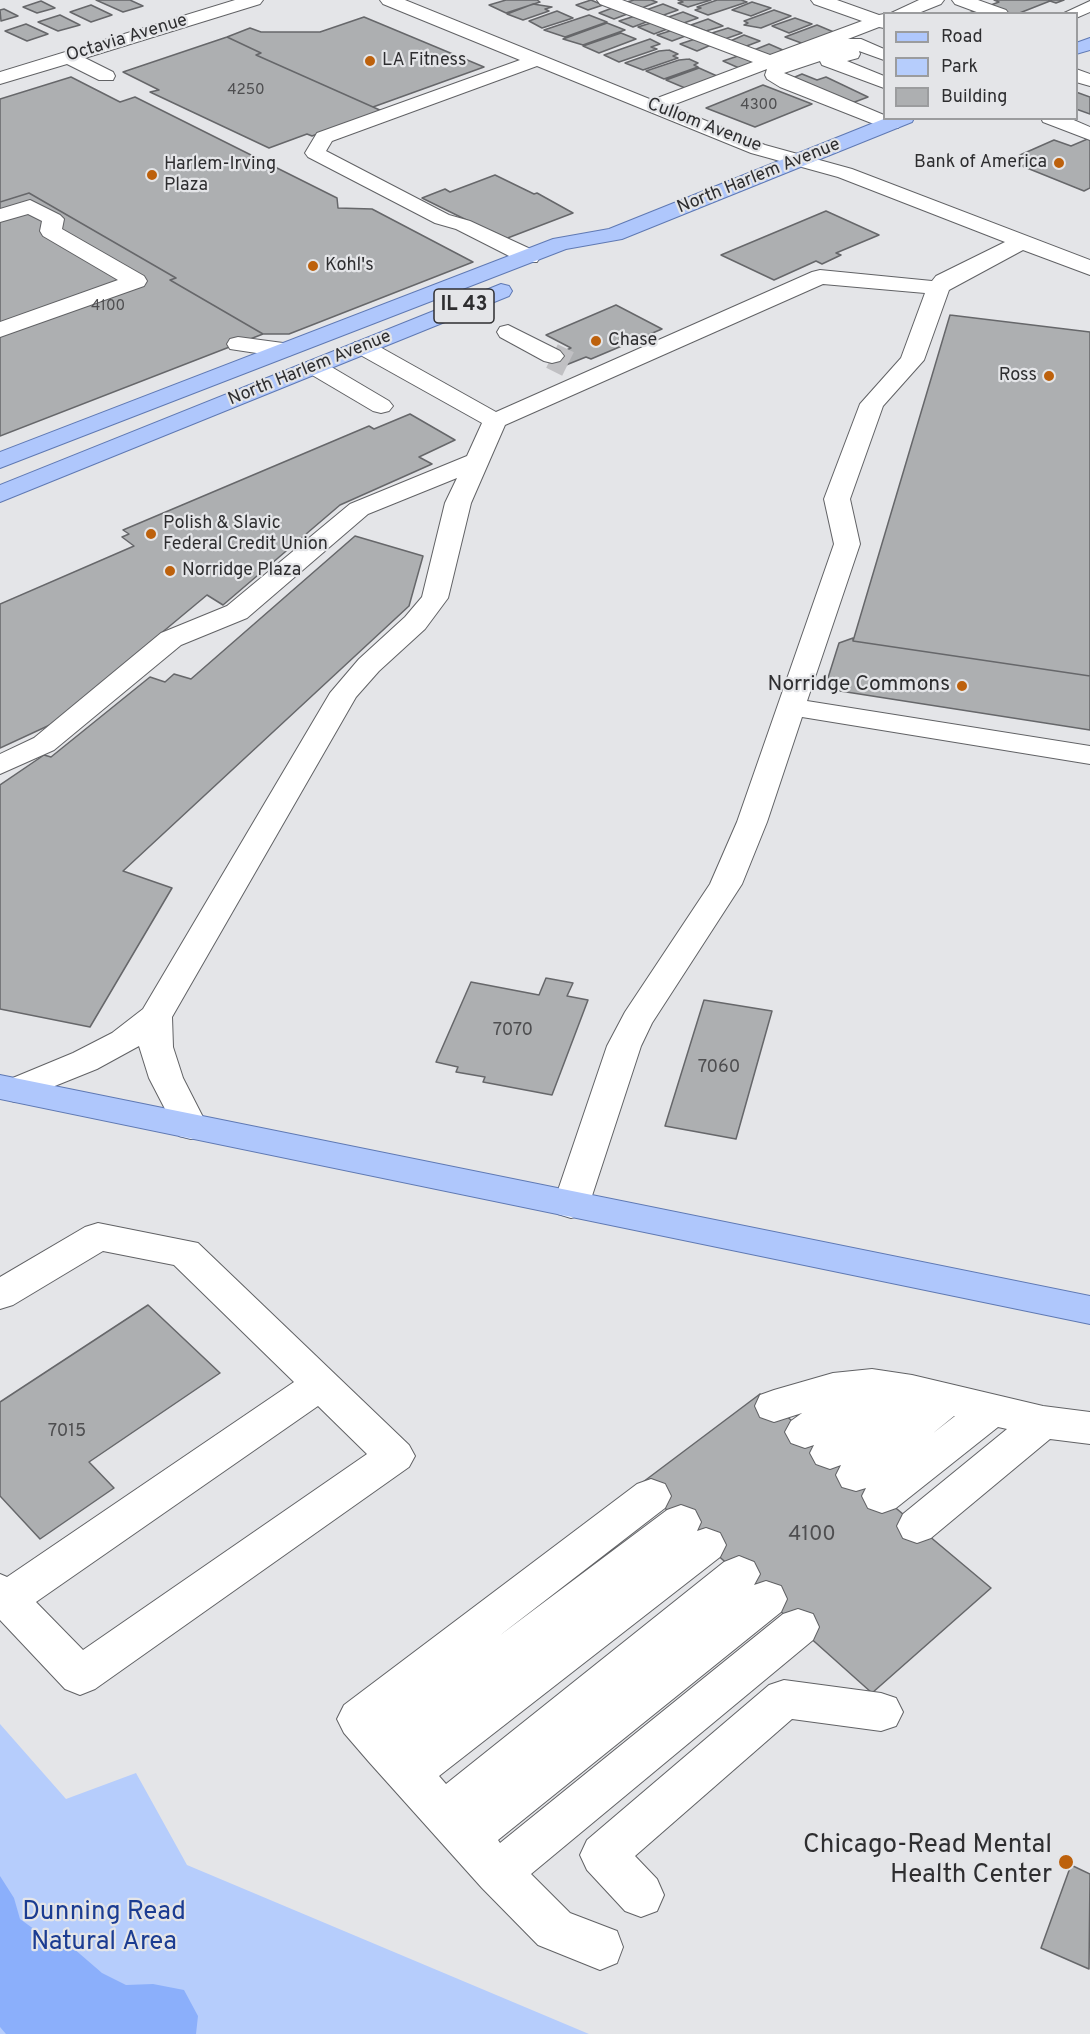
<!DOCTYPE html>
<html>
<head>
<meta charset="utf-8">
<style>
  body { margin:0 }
  #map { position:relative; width:1090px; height:2034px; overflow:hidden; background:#e4e5e8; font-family:Overpass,sans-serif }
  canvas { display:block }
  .legend { position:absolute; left:883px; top:12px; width:195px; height:108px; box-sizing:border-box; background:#e4e5e8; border:2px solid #9b9c9e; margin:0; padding:8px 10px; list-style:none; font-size:18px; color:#2e2e30 }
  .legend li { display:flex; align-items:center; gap:12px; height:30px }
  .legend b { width:30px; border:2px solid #9b9c9e }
</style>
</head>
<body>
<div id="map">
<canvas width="1090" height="2034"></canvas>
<ul class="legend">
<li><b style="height:8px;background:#afc7fc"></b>Road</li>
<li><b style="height:16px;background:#b6cdfc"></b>Park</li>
<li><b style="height:16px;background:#adafb1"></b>Building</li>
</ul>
</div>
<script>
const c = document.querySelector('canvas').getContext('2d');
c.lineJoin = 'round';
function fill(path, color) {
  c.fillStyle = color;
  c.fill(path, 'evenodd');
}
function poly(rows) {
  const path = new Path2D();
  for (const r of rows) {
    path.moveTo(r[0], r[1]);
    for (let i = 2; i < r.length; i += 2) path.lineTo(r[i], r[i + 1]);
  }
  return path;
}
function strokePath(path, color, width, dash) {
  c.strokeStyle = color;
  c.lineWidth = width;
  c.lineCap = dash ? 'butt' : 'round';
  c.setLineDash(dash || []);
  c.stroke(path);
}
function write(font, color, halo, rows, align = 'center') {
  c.font = font + ' Overpass,sans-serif';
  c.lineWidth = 4.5;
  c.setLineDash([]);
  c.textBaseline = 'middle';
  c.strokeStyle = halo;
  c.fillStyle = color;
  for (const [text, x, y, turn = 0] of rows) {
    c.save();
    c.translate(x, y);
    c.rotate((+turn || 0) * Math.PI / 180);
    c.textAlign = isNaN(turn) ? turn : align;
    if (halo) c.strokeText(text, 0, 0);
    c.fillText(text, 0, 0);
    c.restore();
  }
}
fill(poly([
  [0,1724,66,1799,136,1773,187,1865,589,2034,0,2034]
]), '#b6cdfc');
fill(poly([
  [0,1876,14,1898,20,1919,42,1935,73,1948,102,1973,126,1985,153,1984,184,1990,198,2016,196,2034,6,2034,0,2027]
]), '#8baffb');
const building = poly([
  [96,0,130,0,143,6,123,12,96,0],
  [506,0,537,0,540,2,506,13,489,5,506,0],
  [591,0,603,5,588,10,576,5,591,0],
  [634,0,651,0,657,2,642,8,627,2,634,0],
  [678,0,711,0,688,7,678,3,683,2,678,0],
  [717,0,741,0,747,2,708,15,695,10,701,8,697,7,717,0],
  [994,0,1064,0,1056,3,1050,1,1017,14,969,13,999,2,994,0],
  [41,1,55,8,37,13,23,7,41,1],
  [752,2,771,8,751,16,732,10,752,2],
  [533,4,552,7,545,9,549,11,523,20,507,14,533,4],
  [663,4,678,10,661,16,646,10,663,4],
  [91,5,112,15,91,22,70,12,91,5],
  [615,7,630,13,614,19,599,13,615,7],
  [4,9,18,16,1,21,0,10,4,9],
  [774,10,791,16,761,28,744,25,748,23,744,21,774,10],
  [557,11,573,18,542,28,529,21,557,11],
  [683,12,698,18,681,24,666,18,683,12],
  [60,15,80,25,58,31,38,22,60,15],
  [589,15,607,22,565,37,544,30,589,15],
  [635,16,649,21,633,27,619,21,635,16],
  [364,17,484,67,373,107,256,55,261,53,227,37,250,28,261,32,320,32,364,17],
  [795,18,812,24,789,33,772,26,795,18],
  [708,19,723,26,706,31,691,25,708,19],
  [654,22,670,28,654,34,638,27,654,22],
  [607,23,625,30,583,45,563,39,607,23],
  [26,24,48,34,27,41,5,31,26,24],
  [817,25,836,33,804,44,785,37,817,25],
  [728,28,742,33,725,39,712,33,728,28],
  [673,30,688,35,672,41,657,35,673,30],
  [621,33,636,39,599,53,583,46,621,33],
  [744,35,760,41,744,47,728,42,744,35],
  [227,37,261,53,256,55,382,111,312,136,307,134,269,148,150,92,159,90,123,72,227,37],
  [650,39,660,44,651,47,657,49,619,62,604,55,650,39],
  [695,39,711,45,697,51,680,44,695,39],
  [769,44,785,51,770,56,754,50,769,44],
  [669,50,678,54,673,56,678,58,643,70,625,63,659,51,669,50],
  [738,56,754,62,739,68,723,61,738,56],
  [689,59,698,63,694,65,698,67,664,79,646,71,679,60,689,59],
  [699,68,717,76,685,88,666,80,699,68],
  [802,74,817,80,826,77,868,97,852,103,788,80,802,74],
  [71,77,120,102,135,97,337,198,338,208,372,209,473,262,289,334,263,334,170,280,176,278,29,193,0,202,0,99,71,77],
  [763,85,812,104,755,127,706,108,763,85],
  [1076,92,1090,97,1090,114,1076,109,1076,92],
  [1090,138,1090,188,1084,191,1022,166,1035,160,1020,155,1054,140,1071,146,1090,138],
  [495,175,534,194,537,193,573,213,505,239,422,198,445,189,450,192,495,175],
  [29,193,176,278,170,280,263,334,0,436,0,202,29,193],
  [826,211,879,235,836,253,841,255,822,264,816,261,774,280,721,255,826,211],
  [616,305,662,329,591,359,586,357,561,367,546,359,571,348,546,335,616,305],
  [950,315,1090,332,1090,676,853,641,950,315],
  [410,414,455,440,419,457,432,464,340,505,223,605,207,595,52,724,0,748,0,604,134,546,122,537,129,534,123,530,369,426,374,429,410,414],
  [355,536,423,556,409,606,123,871,172,888,90,1027,0,1009,0,785,44,755,51,757,150,677,165,682,174,674,191,679,355,536],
  [853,638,853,641,1090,676,1090,730,840,691,827,681,839,643,853,638],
  [546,978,573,983,567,996,588,1000,552,1095,483,1082,485,1077,456,1072,458,1067,436,1062,471,982,539,995,546,978],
  [704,1000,772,1011,736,1139,665,1126,704,1000],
  [148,1305,220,1373,89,1462,114,1488,40,1539,0,1496,0,1402,148,1305],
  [760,1394,991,1588,872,1693,639,1485,760,1394],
  [1071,1865,1090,1874,1089,1969,1041,1948,1071,1865]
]);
fill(building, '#adafb1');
strokePath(building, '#66676a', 1.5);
strokePath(poly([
  [552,356,568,364]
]), '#c0c0c3', 26, [26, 13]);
const minor = poly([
  [235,0,263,0,260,4,85,58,113,72,115,76,113,80,99,80,67,64,0,84,0,72,235,0],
  [380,0,405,0,652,100,753,62,600,4,597,0,622,0,770,55,862,21,814,4,811,0,837,0,879,15,884,14,884,28,879,27,848,39,861,39,884,49,884,60,859,51,860,54,858,58,847,61,884,76,884,88,822,65,820,61,784,73,884,115,884,118,898,120,901,124,898,128,884,128,780,87,767,79,765,75,767,69,670,106,765,145,852,169,1090,260,1090,275,1023,250,949,290,924,360,883,406,850,499,860,544,807,701,1090,746,1090,764,802,717,767,822,742,884,652,1023,641,1046,589,1205,584,1214,571,1218,558,1214,553,1205,607,1046,625,1012,710,884,737,822,834,544,824,499,860,404,901,358,925,293,823,284,505,425,471,503,448,598,425,629,379,671,356,697,172,1017,173,1047,183,1078,208,1127,203,1136,191,1139,179,1136,149,1078,139,1046,97,1069,15,1102,3,1098,0,1087,3,1082,73,1053,112,1033,143,1009,330,693,359,659,405,617,422,597,445,503,457,478,368,514,247,618,181,645,54,750,0,774,0,754,34,738,161,633,227,606,350,504,467,456,482,423,355,352,351,347,355,342,371,342,496,412,812,272,820,270,932,281,936,276,1005,242,838,177,751,153,537,66,332,141,326,151,449,215,470,221,537,252,540,257,537,262,521,262,456,229,435,223,308,157,305,153,317,133,520,60,383,4,380,0],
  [919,0,944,0,941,4,916,14,889,14,919,0],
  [952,0,978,0,1006,10,1009,14,982,14,955,4,952,0],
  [1090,1,1090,12,1076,18,1076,14,1062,14,1090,1],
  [1076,69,1090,74,1090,86,1076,82,1076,69],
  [1041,118,1069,118,1090,127,1090,140,1043,122,1041,118],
  [30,200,60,215,64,219,62,229,144,276,147,281,144,286,0,337,0,322,118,280,43,236,40,231,42,221,28,214,0,222,0,209,30,200],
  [508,325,560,351,564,356,560,361,552,363,544,361,500,337,497,332,500,327,508,325],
  [238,337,283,343,291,345,295,350,291,355,283,357,230,349,227,344,230,339,238,337],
  [315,360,323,362,389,401,393,406,389,411,381,413,373,411,307,372,303,367,307,362,315,360],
  [98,1223,198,1243,409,1445,415,1456,409,1467,95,1689,80,1695,65,1689,0,1620,0,1574,7,1577,294,1382,174,1265,103,1251,13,1305,0,1309,0,1277,85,1227,98,1223],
  [318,1406,367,1454,83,1650,36,1602,318,1406],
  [872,1369,912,1375,1043,1406,1090,1412,1090,1444,1050,1439,931,1538,917,1543,903,1538,897,1526,903,1514,1007,1429,998,1427,896,1508,882,1513,868,1508,862,1496,866,1488,856,1491,842,1487,836,1475,841,1465,830,1469,816,1464,810,1453,814,1445,805,1448,791,1443,785,1432,791,1421,802,1413,774,1422,760,1417,755,1406,760,1395,774,1390,833,1373,872,1369],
  [954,1416,955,1416,932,1434,954,1416],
  [651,1479,665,1484,671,1496,665,1508,499,1636,667,1510,681,1505,695,1510,701,1522,697,1531,706,1528,720,1533,726,1545,720,1557,439,1776,446,1784,724,1562,739,1556,754,1562,760,1574,754,1585,766,1581,781,1586,787,1599,781,1612,498,1840,500,1843,783,1614,798,1609,813,1614,819,1627,813,1640,531,1874,570,1913,617,1931,623,1947,617,1963,600,1970,538,1945,482,1888,369,1762,344,1733,337,1719,344,1705,637,1484,651,1479],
  [784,1680,881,1693,896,1698,903,1712,896,1726,881,1731,792,1719,635,1856,657,1879,664,1895,657,1911,641,1917,625,1911,587,1870,580,1855,587,1840,769,1685,784,1680]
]);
const major = poly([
  [1090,38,1090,50,1076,54,1076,43,1090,38],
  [886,118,914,118,912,122,622,239,566,249,0,468,0,452,553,239,609,229,886,118],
  [501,284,509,286,512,291,509,296,0,502,0,485,501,284],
  [0,1075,1090,1296,1090,1324,0,1099,0,1075]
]);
strokePath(minor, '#616265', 2);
strokePath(major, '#5f79b3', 2);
fill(minor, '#fff');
fill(major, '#afc7fc');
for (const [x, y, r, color] of [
  [370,61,6,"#bd610c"],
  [1059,163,6,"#bd610c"],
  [152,175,6,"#bd610c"],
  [313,266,6,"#bd610c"],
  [596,341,6,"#bd610c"],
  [1049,376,6,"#bd610c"],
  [151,534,6,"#bd610c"],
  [170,571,6,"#bd610c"],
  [962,686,6,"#bd610c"],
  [1066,1862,8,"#bd610c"]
]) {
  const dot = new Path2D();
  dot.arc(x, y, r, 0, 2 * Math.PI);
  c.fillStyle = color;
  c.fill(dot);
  strokePath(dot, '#e4e5e8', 2);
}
write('15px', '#4e4e50', null, [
  ["4250",246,91],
  ["4300",759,106],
  ["4100",108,307]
]);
write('18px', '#2e2e30', '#e4e5e8', [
  ["Octavia Avenue",127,39,-17],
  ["Cullom Avenue",704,126,21],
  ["North Harlem Avenue",759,177,-22],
  ["North Harlem Avenue",310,369,-22]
]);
write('18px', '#2e2e30', '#e4e5e8', [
  ["LA Fitness",382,61],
  ["Bank of America",1047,163,"right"],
  ["Harlem-Irving",164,165],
  ["Plaza",164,186],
  ["Kohl's",325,266],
  ["Chase",608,341],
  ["Ross",1037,376,"right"],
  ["Polish & Slavic",163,524],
  ["Federal Credit Union",163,545],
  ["Norridge Plaza",182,571]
], 'left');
write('18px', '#4e4e50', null, [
  ["7070",513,1031],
  ["7060",719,1068],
  ["7015",67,1432]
]);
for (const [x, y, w] of [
  [464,306,60]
]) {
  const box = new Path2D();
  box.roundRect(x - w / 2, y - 17, w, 34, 4.5);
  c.fillStyle = '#e4e5e8';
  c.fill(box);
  strokePath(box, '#2e2e30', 1.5);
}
write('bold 20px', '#2e2e30', null, [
  ["IL 43",464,306]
]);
write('21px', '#2e2e30', '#e4e5e8', [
  ["Norridge Commons",950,686]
], 'right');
write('21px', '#4e4e50', null, [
  ["4100",812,1536]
]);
write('26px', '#2e2e30', '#e4e5e8', [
  ["Chicago-Read Mental",1052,1847],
  ["Health Center",1052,1877]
], 'right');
write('26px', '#1b3c92', '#e4e5e8', [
  ["Dunning Read",104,1914],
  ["Natural Area",104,1944]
]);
</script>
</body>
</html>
